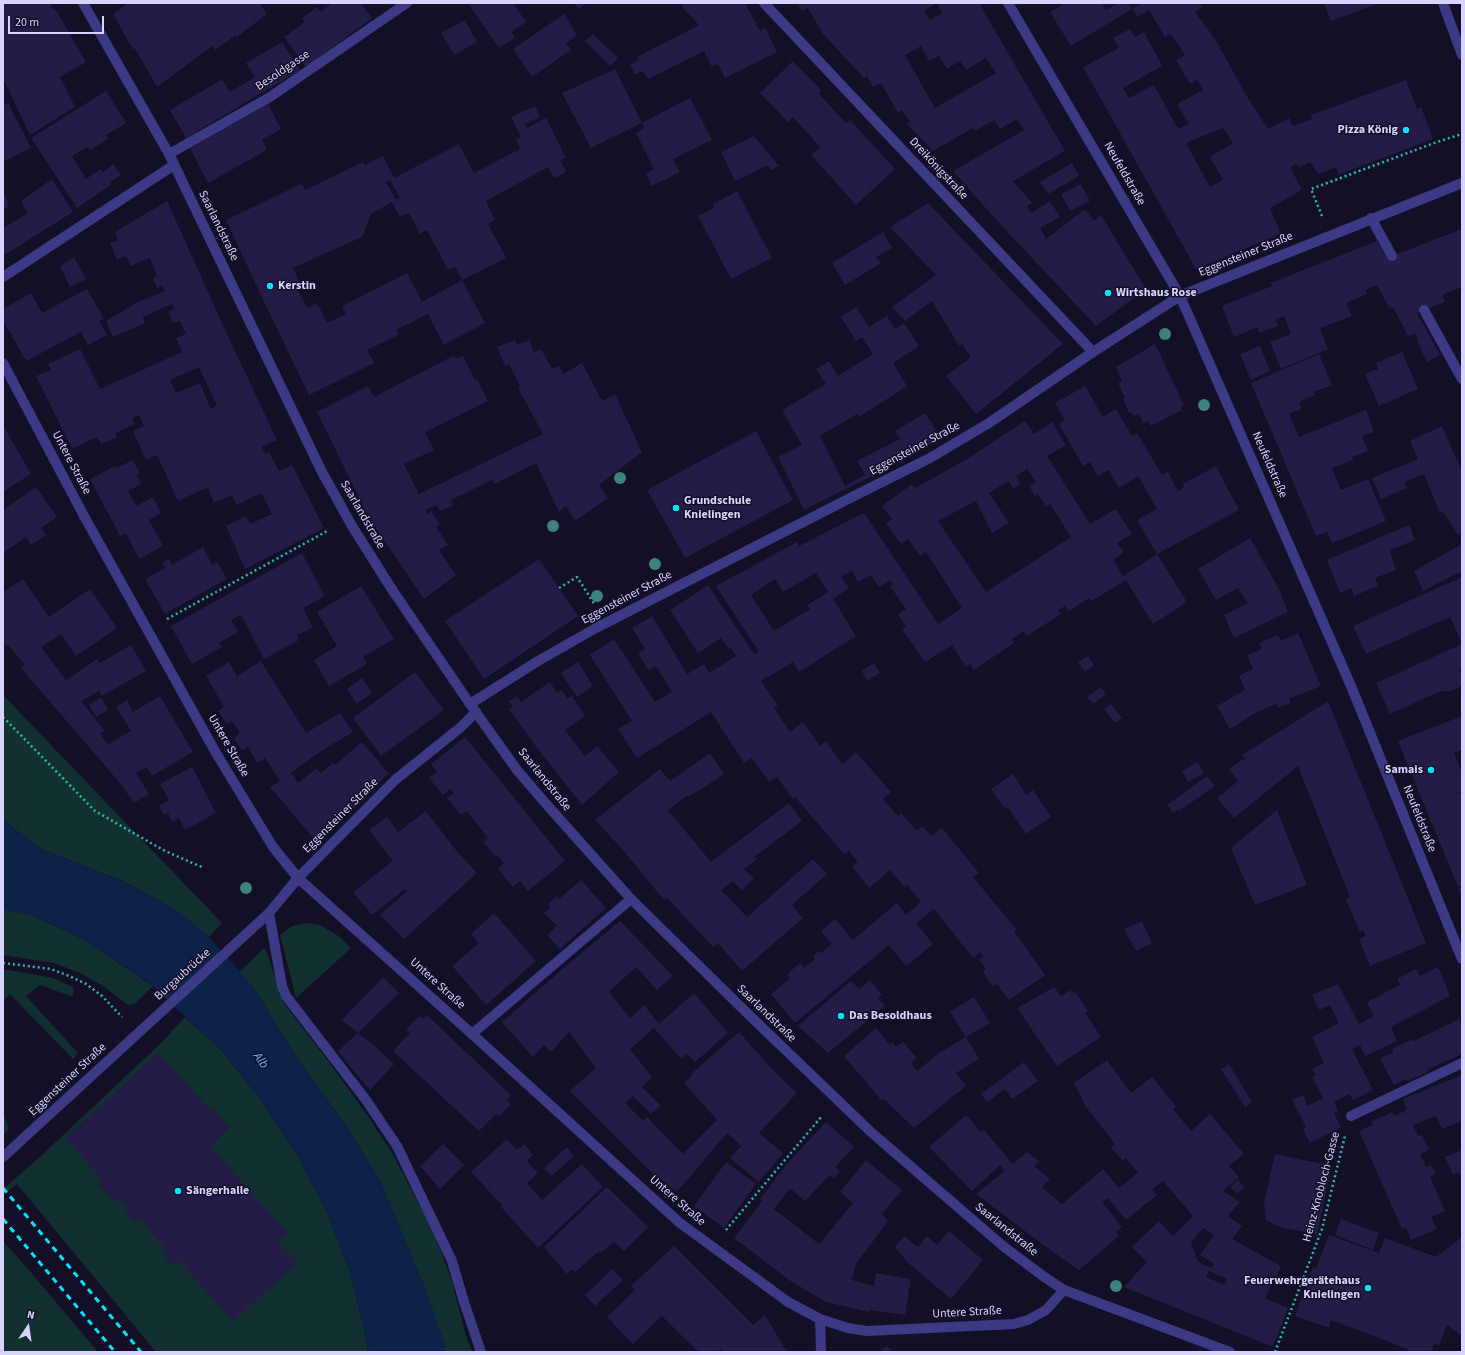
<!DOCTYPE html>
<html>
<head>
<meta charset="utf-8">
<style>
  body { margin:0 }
  #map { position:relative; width:1465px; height:1355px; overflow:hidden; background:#130f26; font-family:"Source Sans 3",sans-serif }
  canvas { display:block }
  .frame { position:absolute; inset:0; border:4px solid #d9d4ff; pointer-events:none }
  .north { position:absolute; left:8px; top:1307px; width:40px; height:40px; -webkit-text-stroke:3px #130f26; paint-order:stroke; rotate:13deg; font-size:11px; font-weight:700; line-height:16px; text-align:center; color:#d9d4ff }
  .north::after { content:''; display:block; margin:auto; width:14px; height:18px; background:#d9d4ff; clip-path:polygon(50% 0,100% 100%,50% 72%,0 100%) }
  .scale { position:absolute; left:8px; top:16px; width:96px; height:18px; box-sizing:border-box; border:2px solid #d9d4ff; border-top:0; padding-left:5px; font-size:12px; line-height:14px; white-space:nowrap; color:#d9d4ff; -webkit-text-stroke:3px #130f26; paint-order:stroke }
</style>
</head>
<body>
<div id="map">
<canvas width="1465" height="1355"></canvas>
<div class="frame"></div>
<div class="north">N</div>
<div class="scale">20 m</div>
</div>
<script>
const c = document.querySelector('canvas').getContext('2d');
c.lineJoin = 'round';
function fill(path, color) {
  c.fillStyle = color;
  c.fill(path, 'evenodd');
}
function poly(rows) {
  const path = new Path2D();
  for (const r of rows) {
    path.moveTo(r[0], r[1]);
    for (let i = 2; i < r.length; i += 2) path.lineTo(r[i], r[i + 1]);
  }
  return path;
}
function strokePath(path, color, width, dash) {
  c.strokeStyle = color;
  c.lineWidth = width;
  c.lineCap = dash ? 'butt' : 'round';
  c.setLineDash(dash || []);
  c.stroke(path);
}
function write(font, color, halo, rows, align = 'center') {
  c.font = font + ' "Source Sans 3",sans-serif';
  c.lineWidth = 3;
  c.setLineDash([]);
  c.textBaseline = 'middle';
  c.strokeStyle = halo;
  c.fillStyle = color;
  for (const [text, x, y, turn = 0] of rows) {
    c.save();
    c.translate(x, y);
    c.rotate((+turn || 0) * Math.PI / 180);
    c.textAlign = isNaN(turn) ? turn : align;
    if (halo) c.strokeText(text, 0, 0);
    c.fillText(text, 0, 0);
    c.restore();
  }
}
fill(poly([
  [3,695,222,923,209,937,174,909,125,882,41,849,3,820],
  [3,909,29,914,83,939,153,986,134,1004,128,1005,103,986,80,973,54,963,3,955],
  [307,923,320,925,337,935,351,948,296,998,280,935,292,926],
  [264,948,266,950,283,1002,331,1065,370,1119,392,1153,427,1220,442,1254,452,1282,466,1336,472,1352,445,1352,445,1346,424,1286,379,1179,346,1126,296,1057,253,987,239,972],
  [3,969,53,978,73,987,74,990,73,995,70,996,40,985,26,996,78,1053,73,1059,10,994,3,1001],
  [185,1017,221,1050,259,1097,296,1153,327,1212,351,1275,364,1329,368,1352,156,1352,17,1184,3,1195,3,1189,41,1156,160,1044],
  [3,1112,9,1129,3,1135],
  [3,1241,28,1269,98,1352,3,1352]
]), '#12302f');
fill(poly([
  [3,820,41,849,125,882,174,909,209,937,253,987,296,1057,346,1126,379,1179,424,1286,445,1346,445,1352,368,1352,364,1329,351,1275,327,1212,296,1153,259,1097,221,1050,148,982,83,939,29,914,3,909]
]), '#0c2248');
fill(poly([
  [3,3,51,3,51,7,56,10,86,62,60,77,75,107,30,135,3,78],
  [128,3,259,3,267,14,237,37,236,35,215,50,212,46,157,87,135,48,133,50,113,14],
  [332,3,361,3,372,18,306,67,284,37,305,22,302,18,317,7,320,12],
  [468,3,513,3,526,22,511,32,515,38,499,48],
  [574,3,586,3,579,9],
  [686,3,745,3,760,31,765,28,777,52,725,78,718,64,712,67,704,51,648,79,643,71,635,75,630,64,639,60,637,57,699,25,682,7],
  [797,3,979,3,1065,151,1013,181,1032,203,1027,206,1031,213,1050,201,1060,217,1040,228,1046,239,1085,209,1094,221,1101,215,1146,289,1096,326,1000,224,953,171,1024,130,1017,119,1000,129,994,120,975,131,973,128,933,151,907,124,910,122,902,110,898,113,881,83,873,87,867,76,864,78,823,34,808,8,802,11],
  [937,3,942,13,930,20,924,11],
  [921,46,929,61,939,56,947,69,960,61,966,70,986,58,996,73,935,108,905,55],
  [1066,3,1102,3,1106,10,1118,3,1128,3,1132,9,1071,46,1050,12],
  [1142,3,1200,3,1203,7,1195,12,1215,39,1246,95,1268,129,1289,118,1293,126,1312,119,1311,115,1406,80,1417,109,1421,107,1433,139,1338,175,1336,167,1318,174,1310,162,1299,168,1297,164,1290,167,1302,190,1270,208,1281,234,1196,269,1083,67,1119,48,1113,38,1130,29,1135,37,1144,32,1162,66,1123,88,1129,98,1154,85,1178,129,1189,124,1177,104,1203,90,1197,80,1190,84,1176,60,1185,55,1171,34,1165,37,1149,10,1137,17,1132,9],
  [1223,128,1233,143,1210,157,1223,180,1210,187,1186,143],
  [1324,3,1380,3,1331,21],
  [564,14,577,35,566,43,571,50,532,77,513,49],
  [465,20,477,42,454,55,441,33],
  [593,34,618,58,610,66,585,41],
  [282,42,300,70,186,138,170,110,222,79,230,92,255,77,246,63],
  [793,61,821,90,819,94,846,123,850,120,895,169,856,205,811,155,820,147,793,117,788,122,760,93],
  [615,69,642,123,591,148,562,93],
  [106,91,126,123,106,135,108,139,90,150,87,147,72,156,86,179,101,169,102,173,113,164,121,175,110,182,111,185,77,208,31,138],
  [690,98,712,140,673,159,680,172,652,186,646,173,654,169,636,133,644,128,642,123],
  [8,103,31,148,3,162,3,106],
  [268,104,281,129,262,140,267,150,208,183,190,148],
  [535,106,540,117,525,124,527,128,546,118,566,158,560,160,566,172,554,178,548,167,486,201,495,220,488,224,506,258,462,280,455,267,448,270,427,230,420,234,409,213,400,217,392,202,371,214,362,237,293,268,301,286,297,288,307,308,317,303,327,323,346,314,342,306,407,273,422,302,462,280,485,323,444,345,428,314,396,330,398,335,367,350,374,363,309,395,265,304,226,220,301,184,305,190,363,162,365,165,383,156,394,178,459,144,474,173,520,149,516,139,521,137,511,117],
  [390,180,400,198,396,200,386,182],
  [754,136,779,166,770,170,768,165,735,181,721,152],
  [1072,163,1079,176,1048,194,1040,182],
  [52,179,73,212,3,256,3,228,28,213,21,201],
  [1081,184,1090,201,1070,211,1061,194],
  [3,189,9,207,3,209],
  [737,191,772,258,731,279,698,216,714,208,713,204],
  [167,201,226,332,277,440,262,447,265,454,269,452,279,471,292,465,324,528,245,569,226,526,246,516,250,524,272,514,261,493,237,505,232,495,214,503,208,487,178,501,157,455,146,460,133,431,144,426,139,415,132,418,135,424,115,433,117,437,101,444,97,437,72,449,36,376,51,370,48,364,80,349,100,389,182,352,176,338,186,334,180,321,173,323,168,312,174,309,172,304,143,317,145,323,113,337,106,321,138,302,165,291,162,285,157,288,153,278,157,276,150,258,131,266,126,256,117,260,110,243,118,240,115,232],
  [199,367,217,406,211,409,200,383,176,393,170,380],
  [928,203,1063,344,976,414,946,376,971,357,962,344,959,346,932,301,905,321,892,307,936,275,890,227],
  [1462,229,1462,287,1442,295,1445,302,1417,313,1440,355,1427,362,1417,341,1418,340,1415,333,1408,336,1393,307,1390,309,1377,285,1366,290,1367,294,1346,303,1352,316,1320,328,1328,349,1281,369,1270,342,1291,334,1284,316,1276,320,1278,326,1259,333,1257,327,1234,337,1222,306,1272,286,1271,283,1377,241,1387,258],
  [883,232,892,248,876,257,881,263,845,285,832,263],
  [74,257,86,279,70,287,60,266],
  [87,289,104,319,99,321,107,335,88,345,81,332,26,361,3,320,3,309,31,293,42,313],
  [856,307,869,327,887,316,895,329,904,323,919,346,893,363,907,386,859,417,857,414,820,436,845,486,865,475,857,461,900,439,895,431,925,413,941,438,908,458,804,510,778,457,802,445,782,410,826,384,816,369,829,361,838,376,873,354,862,337,856,341,841,317],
  [515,340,517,345,529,340,534,352,541,349,552,369,559,366,563,374,582,363,602,401,615,394,642,452,599,485,608,498,575,521,566,506,559,512,536,463,495,484,492,480,451,500,453,506,440,511,437,505,425,510,428,514,431,511,440,524,436,527,448,545,439,550,456,575,424,599,369,518,317,412,368,386,374,397,453,356,458,358,463,356,475,380,477,379,488,401,425,432,434,450,404,464,419,494,543,434,518,388,520,386,509,364,505,366,497,347],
  [1155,344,1184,405,1180,407,1182,410,1151,426,1148,421,1143,423,1139,414,1134,417,1131,412,1129,413,1123,399,1125,398,1118,383,1122,381,1116,367],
  [1260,346,1270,371,1251,380,1240,354],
  [1402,352,1418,389,1379,406,1365,374,1378,369,1376,363],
  [1319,354,1332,385,1314,392,1315,395,1299,402,1302,409,1289,414,1299,437,1366,410,1374,432,1362,436,1368,451,1352,457,1353,460,1332,468,1341,490,1368,479,1386,521,1332,543,1327,532,1316,536,1251,383],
  [1085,386,1103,417,1116,409,1132,436,1137,433,1162,475,1168,472,1178,491,1184,487,1183,484,1216,466,1239,510,1157,554,1137,520,1157,509,1138,476,1119,488,1108,470,1098,476,1090,462,1083,466,1059,424,1065,420,1055,403],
  [1025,421,1034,434,1052,422,1066,445,1047,456,1090,524,1116,509,1132,534,1117,543,1124,552,1113,560,1123,576,1157,554,1187,602,1153,624,1126,580,1091,601,1089,598,1069,611,1065,606,1058,610,1061,614,1027,636,1024,631,1017,636,1012,639,1014,643,974,670,970,664,966,667,952,645,925,662,902,629,906,627,898,614,906,609,890,586,893,585,890,580,879,587,871,575,858,582,852,571,841,577,849,588,833,599,856,636,799,672,793,662,768,677,768,676,761,681,778,706,774,708,790,732,803,722,820,746,826,741,842,764,856,752,891,792,883,799,898,816,901,813,917,831,923,826,931,836,942,828,979,873,973,877,1016,929,1014,931,1045,975,1009,1000,997,984,993,987,983,972,986,969,979,959,984,957,980,952,973,958,934,909,916,923,933,944,906,966,889,945,795,1023,771,994,790,978,787,974,800,963,804,968,815,959,813,956,819,951,821,953,832,944,821,931,835,919,853,940,897,903,906,915,921,902,907,885,905,888,890,870,869,888,852,866,858,862,849,851,844,854,795,797,793,799,777,777,769,782,752,758,744,763,711,712,637,758,618,729,632,721,590,655,614,639,655,702,672,692,656,666,649,671,638,653,645,649,632,628,652,616,687,674,704,664,709,673,736,656,731,648,729,649,721,638,698,653,670,610,708,585,754,654,759,652,716,586,797,542,799,546,864,513,938,624,962,608,926,552,920,556,908,539,901,544,886,523,892,519,882,506,912,484,915,488,967,459],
  [1027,469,1036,482,1029,486,1035,496,1038,494,1046,507,1050,504,1071,537,986,592,938,521,976,501,992,533,1009,523,989,493,1008,481,1013,489,1021,484,1016,476],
  [816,573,828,592,807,605,810,609,774,631,751,595,775,579,783,592],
  [3,425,31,474,3,492],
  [1442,426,1462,472,1462,534,1458,535,1443,511,1440,513,1424,474,1404,482,1407,488,1381,499,1372,478,1418,459,1410,441],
  [756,431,793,500,685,558,647,490],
  [133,460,140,473,137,475,141,484,128,491,136,506,153,497,161,513,149,520,163,546,139,559,126,533,120,536,90,479,115,466,116,468],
  [36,487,57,517,41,528,46,535,31,545,26,537,3,553,3,510],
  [1409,525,1415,540,1390,550,1396,570,1375,578,1378,586,1354,596,1351,588,1340,593,1327,560],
  [1250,538,1279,589,1288,612,1234,638,1224,615,1248,603,1238,588,1216,600,1198,569],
  [1462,544,1462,571,1423,591,1414,571],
  [203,547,212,565,217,562,227,579,165,614,145,579,165,568,162,563,169,559,172,565],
  [302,553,325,596,303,608,313,628,297,635,299,640,264,659,241,615,231,620,238,632,219,643,222,647,192,664,171,626],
  [539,559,578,616,484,679,445,621],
  [1462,577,1462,668,1459,669,1462,675,1462,686,1451,691,1441,691,1390,714,1376,683,1462,644,1450,617,1366,654,1353,626],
  [23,579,49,617,90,589,117,628,76,656,61,634,41,647,66,680,97,659,100,663,131,645,146,671,102,696,99,691,81,701,105,731,100,734,108,744,131,731,116,707,127,700,133,712,160,696,193,752,152,776,147,767,136,773,149,794,134,803,120,783,21,668,25,665,8,645,6,646,3,641,3,592],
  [361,586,394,639,363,657,367,664,329,686,314,660,337,646,317,612],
  [1298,633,1321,686,1289,699,1291,703,1278,708,1276,704,1257,712,1230,729,1217,706,1245,690,1239,676,1253,669,1247,655,1262,649,1259,643,1278,635,1281,641],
  [1088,656,1094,665,1085,672,1078,662],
  [261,661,306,733,340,713,353,732,321,751,291,773,298,783,317,768,321,773,333,763,335,765,362,742,389,774,362,797,364,800,316,841,270,787,280,781,265,758,257,763,248,747,242,751,234,738,240,733,232,721,226,724,218,711,224,707,206,676,229,662,237,676],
  [578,662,593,686,577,697,561,673],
  [874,663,880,673,867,681,862,671],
  [415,672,444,710,381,756,353,718],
  [362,678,372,693,357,704,347,689],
  [550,682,557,693,562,690,567,698,572,696,585,716,565,730,585,756,597,746,619,772,582,805,537,748,509,709,513,706,509,701,517,696,521,702],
  [1101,687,1106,694,1093,704,1087,697],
  [101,697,108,710,96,717,89,705],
  [1328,701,1426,943,1370,966,1359,939,1366,936,1363,930,1360,932,1346,899,1350,897,1298,766,1234,818,1217,798,1238,781,1229,769,1245,758,1242,755],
  [1111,704,1122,718,1115,723,1104,709],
  [1462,716,1462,750,1454,753,1462,773,1462,791,1450,796,1462,792,1462,885,1458,887,1398,741],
  [465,737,565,861,528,891,520,881,513,887,498,869,504,863,497,855,495,856,483,842,488,838,467,811,461,815,447,798,454,793,450,789,443,795,429,778,437,772,431,764],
  [710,753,724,774,700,790,684,798,668,810,711,862,789,803,802,821,754,857,757,859,744,869,754,878,742,890,733,881,721,890,747,917,813,859,827,874,792,905,803,918,742,971,718,943,713,947,667,898,664,900,622,849,595,820,660,769,670,781],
  [1197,762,1204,773,1188,782,1182,771],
  [192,767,216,813,185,830,179,818,172,822,168,813,164,815,159,806,169,800,160,784],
  [1013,774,1026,795,1033,790,1051,817,1026,834,1008,807,1005,809,991,789],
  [1207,776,1215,786,1179,811,1178,810,1173,813,1167,805],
  [1277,810,1307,885,1255,905,1231,848],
  [426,811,455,849,477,873,404,939,380,915,407,891,405,889,372,915,353,892,393,861,369,830,387,817,398,832],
  [581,880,606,908,560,949,547,935,557,926,544,913,550,908,548,904,557,896,559,899],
  [1462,887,1462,898,1458,889],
  [494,913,536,961,486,1005,452,966,479,943,471,934],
  [620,921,673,976,657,990,636,967,609,992,630,1018,644,1005,659,1024,694,993,728,1033,695,1062,687,1054,681,1059,654,1028,630,1049,652,1077,642,1087,661,1106,651,1114,633,1096,625,1103,643,1121,647,1117,683,1154,717,1120,684,1083,692,1076,691,1074,739,1032,773,1070,797,1093,759,1133,783,1153,759,1182,730,1158,741,1146,727,1133,677,1192,659,1178,658,1179,570,1091,596,1068,569,1032,551,1052,544,1045,533,1057,502,1022,567,965],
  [1142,921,1152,943,1136,951,1124,929],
  [1438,967,1450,996,1391,1027,1397,1041,1365,1056,1360,1045,1352,1049,1373,1090,1353,1100,1350,1094,1334,1102,1338,1111,1334,1113,1341,1127,1310,1143,1303,1129,1306,1127,1292,1100,1303,1095,1308,1106,1323,1098,1312,1077,1316,1075,1312,1069,1324,1063,1312,1037,1339,1023,1330,1005,1319,1010,1312,995,1338,984,1359,1024,1374,1016,1367,1002,1400,985,1397,979,1416,969,1420,976],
  [383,977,399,993,358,1033,375,1046,394,1064,370,1090,351,1068,338,1051,358,1033,342,1020],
  [870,980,882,995,878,998,885,1006,828,1053,798,1026,851,981,859,989],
  [1054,987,1061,996,1070,990,1072,993,1075,991,1088,1011,1085,1013,1101,1037,1057,1066,1017,1008],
  [974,997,990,1023,966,1037,950,1012],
  [427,1015,511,1095,507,1100,511,1104,499,1117,496,1114,479,1131,393,1051,410,1033,406,1030,419,1016,423,1019],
  [1459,1019,1462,1026,1462,1054,1427,1070,1428,1072,1407,1081,1407,1079,1394,1085,1380,1058,1394,1052,1392,1049,1413,1039,1414,1041],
  [876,1028,890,1045,892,1042,896,1047,903,1042,917,1058,911,1063,917,1071,939,1053,966,1037,979,1059,956,1073,966,1086,914,1128,884,1099,882,1101,844,1056],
  [158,1053,209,1109,211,1107,230,1128,210,1147,287,1232,277,1241,297,1263,233,1321,178,1260,172,1265,163,1255,167,1251,139,1218,134,1223,125,1213,129,1209,120,1199,116,1203,97,1183,102,1179,65,1138],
  [1107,1060,1131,1093,1152,1077,1176,1106,1173,1109,1191,1131,1210,1114,1244,1154,1229,1166,1239,1177,1223,1191,1240,1202,1228,1216,1242,1226,1232,1239,1281,1266,1265,1298,1288,1308,1273,1347,1124,1287,1147,1262,1132,1247,1159,1221,1173,1236,1193,1216,1163,1181,1152,1190,1157,1195,1126,1220,1108,1198,1102,1202,1122,1227,1116,1232,1119,1236,1079,1270,1046,1247,976,1194,1005,1171,1000,1165,972,1191,929,1147,966,1115,981,1132,984,1130,1013,1164,1027,1152,1039,1161,1034,1166,1050,1179,1042,1187,1062,1204,1103,1169,1119,1188,1138,1173,1126,1158,1123,1161,1111,1147,1115,1144,1086,1107,1074,1083],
  [1203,1228,1214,1235,1200,1255,1214,1264,1211,1268,1198,1262,1191,1242],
  [1209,1271,1227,1279,1224,1285,1206,1277],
  [1024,1062,1038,1081,1012,1099,1005,1089,987,1102,981,1094],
  [1229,1064,1252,1102,1245,1107,1221,1069],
  [1462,1075,1462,1121,1442,1129,1436,1116,1413,1125,1418,1136,1422,1135,1429,1150,1420,1154,1426,1167,1431,1165,1436,1174,1430,1177,1445,1211,1431,1217,1437,1229,1411,1240,1406,1228,1402,1229,1359,1131,1373,1125,1371,1122,1392,1112,1394,1116,1407,1110,1403,1099],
  [826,1122,854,1147,835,1167,840,1171,834,1178,830,1175,805,1201,791,1189,787,1192,774,1209,819,1244,853,1203,840,1192,866,1160,902,1190,882,1214,888,1221,856,1264,852,1280,874,1286,876,1273,911,1279,905,1315,870,1310,869,1312,826,1302,789,1280,734,1238,763,1200,760,1199,786,1165],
  [507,1139,517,1150,524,1144,533,1155,527,1161,538,1173,527,1183,542,1200,582,1164,603,1187,538,1248,501,1207,502,1205,471,1172],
  [443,1144,464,1165,440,1189,420,1166],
  [567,1147,574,1156,551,1176,544,1168],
  [1462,1150,1462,1179,1459,1172,1453,1175,1445,1157],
  [1275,1154,1332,1166,1317,1234,1282,1228,1266,1220,1264,1202],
  [726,1162,756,1184,724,1228,694,1206],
  [1238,1180,1245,1187,1237,1194,1230,1187],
  [607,1187,648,1227,624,1251,614,1242,600,1253,599,1251,575,1272,572,1269,567,1274,544,1247],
  [1341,1219,1379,1233,1373,1250,1335,1235],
  [949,1231,983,1260,951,1299,907,1262,895,1247,904,1236,918,1247,927,1236,937,1245],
  [1329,1235,1379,1253,1385,1238,1436,1257,1462,1237,1462,1336,1447,1325,1439,1345,1434,1343,1431,1352,1407,1352,1408,1349,1331,1320,1329,1328,1295,1316,1313,1267,1316,1268],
  [674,1246,753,1325,765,1315,787,1352,723,1352,721,1349,718,1352,699,1352,686,1340,662,1316,633,1344,607,1317,635,1290,631,1286],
  [612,1269,623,1280,595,1306,585,1295],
  [887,1346,892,1352,880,1352]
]), '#241b47');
strokePath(poly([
  [1322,216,1311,189,1437,142,1462,134],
  [559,588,577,577,595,605],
  [167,619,329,530],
  [3,717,95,811,165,851,204,868],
  [3,963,51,969,69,976,86,984,102,996,122,1017],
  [726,1230,822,1116],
  [1275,1352,1322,1229,1345,1136]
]), '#2fb8b0', 2.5, [2, 3]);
strokePath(poly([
  [169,154,270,97,407,3],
  [1371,218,1392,256],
  [3,277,174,165],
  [1424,310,1462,379],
  [298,878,395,780,461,727,476,712],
  [269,913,282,986,286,996,366,1100,397,1146,452,1261,464,1302,481,1352],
  [472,1034,631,899],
  [1351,1116,1462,1063]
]), '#3d3a85', 10);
strokePath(poly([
  [83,3,169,154,322,472,352,526,393,591,470,704,517,770,547,805,631,899,748,1014,872,1133,1003,1246,1043,1276,1064,1290,1230,1352],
  [764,3,1093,352],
  [1008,3,1180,296,1351,686,1462,959],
  [1443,3,1462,55],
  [3,363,84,516,216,753,273,847,298,878,472,1034,680,1223,788,1302,820,1319,848,1328,867,1331,1014,1324,1028,1320,1046,1310,1064,1290],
  [470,704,538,661,596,628,856,495,930,458,989,423,1093,352,1180,296,1462,183],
  [3,1157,269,913,298,878],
  [820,1319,821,1352]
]), '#3d3a85', 10);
strokePath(poly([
  [3,1188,141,1352],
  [3,1219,115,1352]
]), '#00e5ff', 3, [6, 5]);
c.fillStyle = '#3d827b';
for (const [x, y] of [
  [1165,334],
  [1204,405],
  [620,478],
  [553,526],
  [655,564],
  [597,596],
  [246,888],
  [1116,1286]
]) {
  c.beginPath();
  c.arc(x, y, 6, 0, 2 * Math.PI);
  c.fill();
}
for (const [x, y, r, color] of [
  [1406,130,4,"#00e5ff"],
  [270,286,4,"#00e5ff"],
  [1108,293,4,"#00e5ff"],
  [676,508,4,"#00e5ff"],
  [1431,770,4,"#00e5ff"],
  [841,1016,4,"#00e5ff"],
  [178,1191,4,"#00e5ff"],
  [1368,1288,4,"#00e5ff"]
]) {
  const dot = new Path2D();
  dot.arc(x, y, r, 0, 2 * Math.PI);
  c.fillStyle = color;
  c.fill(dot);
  strokePath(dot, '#130f26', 1.5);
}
write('12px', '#d9d4ff', '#130f26', [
  ["Besoldgasse",283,71,-34],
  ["Dreikönigstraße",938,169,47],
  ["Neufeldstraße",1124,174,60],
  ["Saarlandstraße",218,226,64],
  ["Eggensteiner Straße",1246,255,-22],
  ["Eggensteiner Straße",915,449,-28],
  ["Untere Straße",71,463,62],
  ["Neufeldstraße",1269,465,66],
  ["Saarlandstraße",362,515,60],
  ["Eggensteiner Straße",627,598,-28],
  ["Untere Straße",228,746,60],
  ["Saarlandstraße",544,780,51],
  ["Eggensteiner Straße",341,816,-45],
  ["Neufeldstraße",1419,819,68],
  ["Burgaubrücke",183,975,-42],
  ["Untere Straße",437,984,42],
  ["Saarlandstraße",766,1014,44],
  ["Eggensteiner Straße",68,1080,-43],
  ["Heinz-Knobloch-Gasse",1322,1187,-75],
  ["Untere Straße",677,1201,41],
  ["Saarlandstraße",1006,1230,39],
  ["Untere Straße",967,1313,-3]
]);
write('bold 12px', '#d9d4ff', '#130f26', [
  ["Pizza König",1398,130,"right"],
  ["Kerstin",278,286],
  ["Wirtshaus Rose",1116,293],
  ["Grundschule",684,501],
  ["Knielingen",684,515],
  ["Samais",1423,770,"right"],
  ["Das Besoldhaus",849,1016],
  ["Sängerhalle",186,1191],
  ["Feuerwehrgerätehaus",1360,1281,"right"],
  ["Knielingen",1360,1295,"right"]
], 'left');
write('italic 13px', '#62b6ff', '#130f26', [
  ["Alb",260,1061,53]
]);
</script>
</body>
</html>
